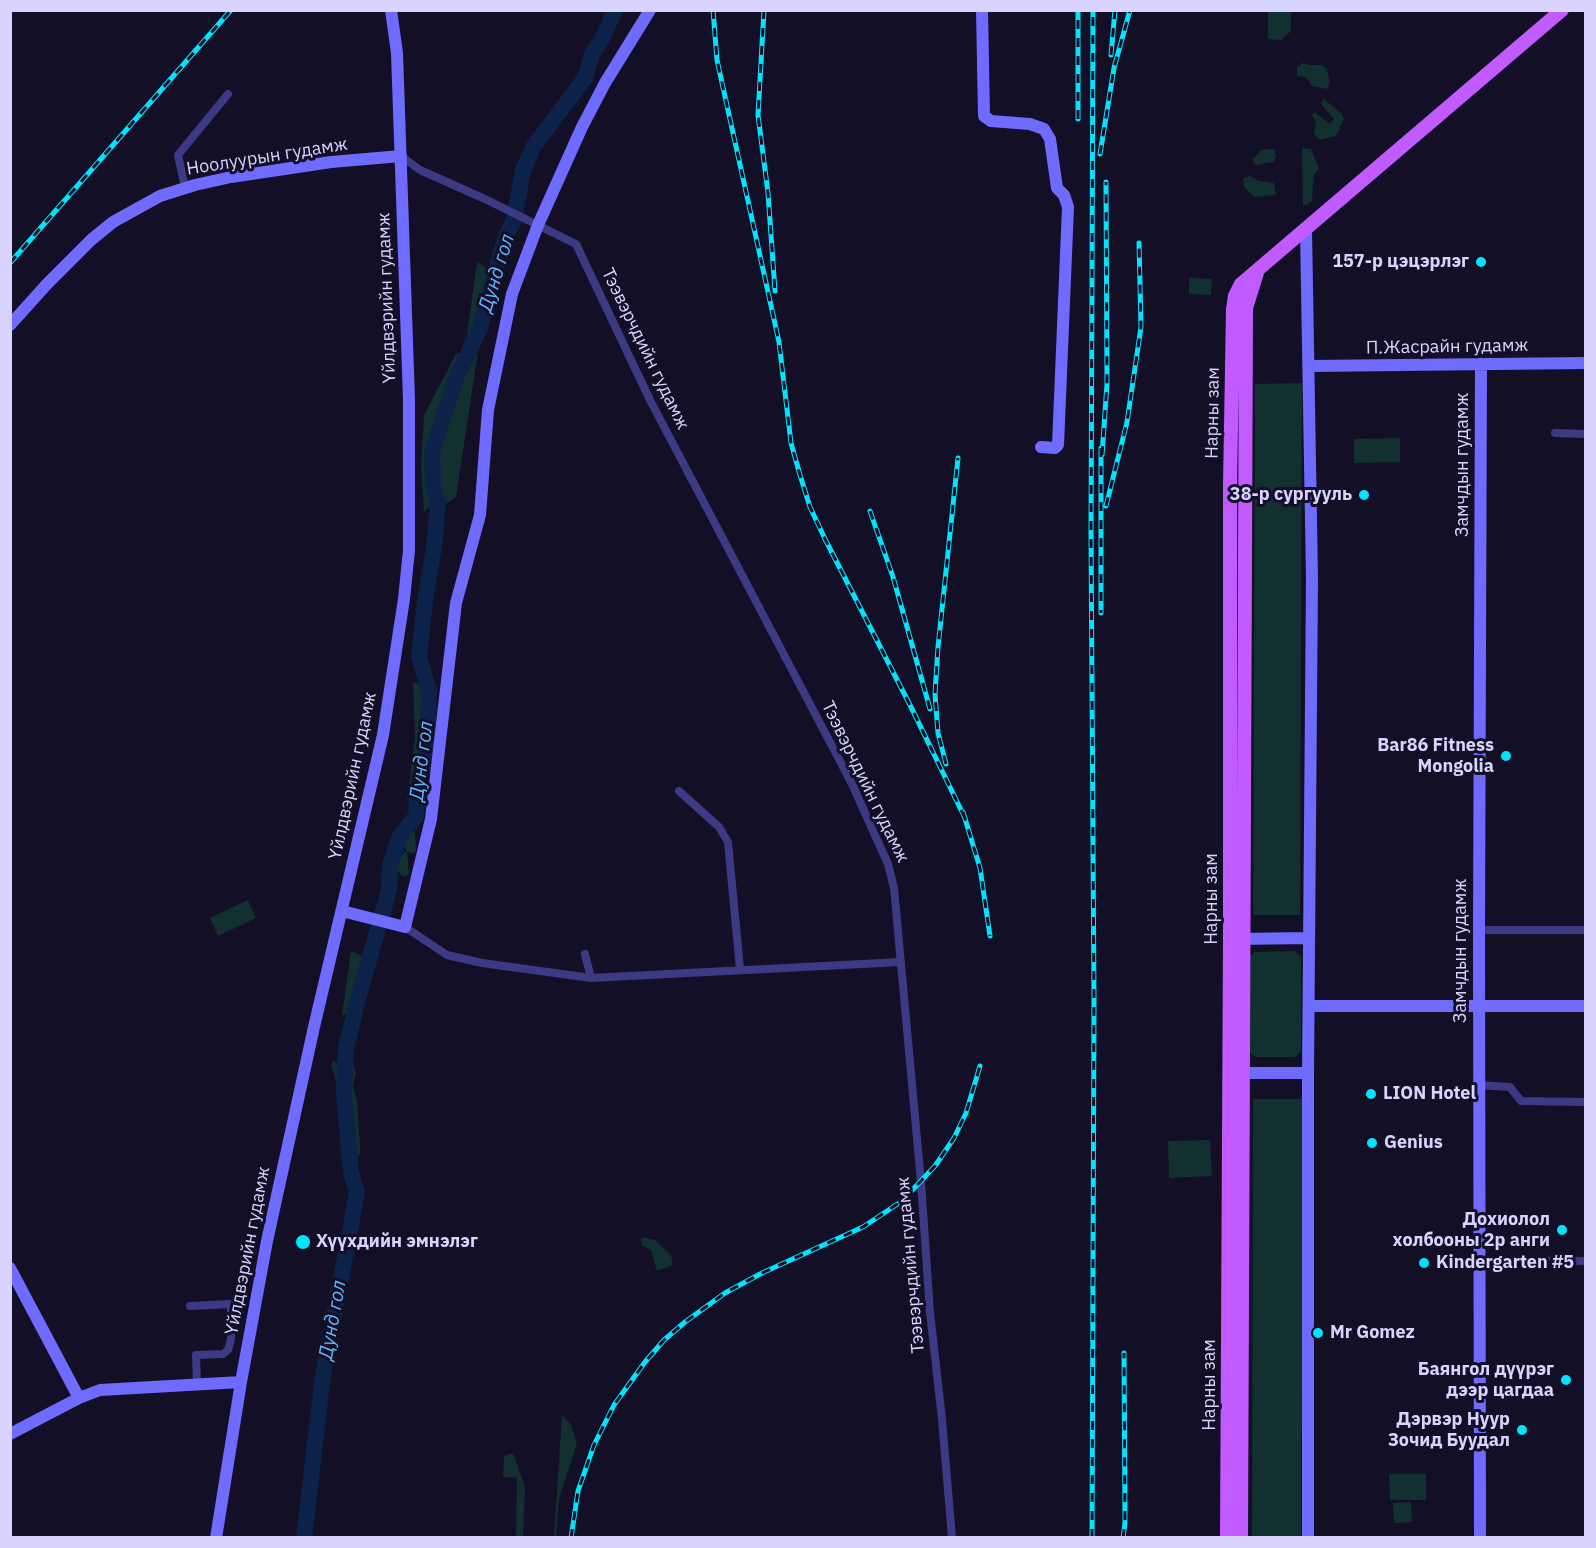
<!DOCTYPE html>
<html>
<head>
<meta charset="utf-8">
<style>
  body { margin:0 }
  #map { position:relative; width:1596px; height:1548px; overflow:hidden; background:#130f26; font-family:"IBM Plex Sans",sans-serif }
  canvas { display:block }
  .frame { position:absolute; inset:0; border:12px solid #d9d4ff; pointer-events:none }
</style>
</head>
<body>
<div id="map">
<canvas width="1596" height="1548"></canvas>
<div class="frame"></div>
</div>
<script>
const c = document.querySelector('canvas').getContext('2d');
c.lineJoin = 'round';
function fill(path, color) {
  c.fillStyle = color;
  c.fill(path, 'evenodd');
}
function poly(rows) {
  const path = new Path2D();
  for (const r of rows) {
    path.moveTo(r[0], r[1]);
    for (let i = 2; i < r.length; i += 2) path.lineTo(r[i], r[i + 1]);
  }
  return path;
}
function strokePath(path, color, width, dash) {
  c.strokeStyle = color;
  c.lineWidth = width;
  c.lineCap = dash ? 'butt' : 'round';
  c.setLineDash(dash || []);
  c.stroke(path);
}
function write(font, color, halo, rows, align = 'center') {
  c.font = font + ' "IBM Plex Sans",sans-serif';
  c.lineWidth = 6;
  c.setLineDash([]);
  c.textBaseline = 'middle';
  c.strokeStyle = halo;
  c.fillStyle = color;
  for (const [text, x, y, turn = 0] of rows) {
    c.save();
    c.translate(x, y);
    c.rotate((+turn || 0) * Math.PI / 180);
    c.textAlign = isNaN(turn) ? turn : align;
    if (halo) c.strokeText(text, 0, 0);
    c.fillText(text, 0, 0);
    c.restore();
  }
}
fill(poly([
  [1268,11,1291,11,1291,31,1281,40,1268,39],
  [1303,63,1309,65,1322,65,1327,70,1330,82,1327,89,1312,86,1306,77,1297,76,1297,67],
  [1324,99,1342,114,1344,119,1336,136,1319,140,1314,133,1316,122,1312,115,1314,112,1330,124,1334,119,1321,104],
  [1302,148,1311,149,1319,169,1314,174,1312,201,1307,205,1303,205],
  [1274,149,1276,156,1274,162,1256,165,1254,163,1253,159,1261,150],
  [1250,176,1259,181,1274,183,1276,195,1254,197,1244,187,1243,178],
  [477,262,488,269,483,305,472,337,467,335],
  [1189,278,1212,279,1211,295,1189,294],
  [464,351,454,373,432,443,428,472,433,504,424,512,421,467,424,415,456,354],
  [478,352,456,497,442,506,436,470,438,446,463,376],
  [1302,383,1300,915,1253,915,1255,384],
  [1400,438,1400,462,1354,463,1354,439],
  [413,683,425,684,425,707,424,752,412,803,407,801,415,737],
  [410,829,413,829,415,833,416,850,414,853,407,852,409,873,407,876,402,876,397,870,397,863,404,852,407,851,404,847,404,840],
  [248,900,256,918,218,936,210,918],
  [351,951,362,956,356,999,352,1013,342,1015],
  [1295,951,1301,957,1301,1051,1295,1057,1255,1057,1249,1051,1249,957,1255,952],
  [333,1061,337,1063,342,1089,346,1148,341,1132,335,1076,331,1065],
  [348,1062,353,1065,356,1072,353,1086,357,1101,360,1146,360,1153,356,1159,353,1157,349,1126],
  [1253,1099,1303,1099,1301,1537,1252,1538],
  [1210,1140,1212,1176,1169,1178,1168,1141],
  [642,1237,655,1240,671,1255,673,1265,657,1271,651,1250,641,1245],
  [562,1415,571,1425,577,1443,559,1499,556,1537,554,1537],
  [513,1453,525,1487,523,1537,516,1537,517,1478,503,1477,504,1456],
  [1389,1474,1426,1474,1426,1500,1390,1500],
  [1411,1502,1412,1522,1394,1523,1393,1503]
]), '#12302f');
strokePath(poly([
  [304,1538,323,1375,357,1193,351,1172,344,1094,346,1048,359,995,389,890,390,864,399,838,416,816,419,777,427,762,429,691,419,657,425,601,434,547,438,503,433,485,432,452,457,376,480,328,505,238,514,220,523,170,534,146,585,78,592,54,602,39,615,10]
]), '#0c2248', 16);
strokePath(poly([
  [401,156,420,170,485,199,576,244,651,402,852,784,888,864,894,888,921,1182,930,1312,942,1419,952,1538],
  [185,188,178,155,228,94],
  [1555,433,1586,434],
  [679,791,719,827,728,842,740,969],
  [405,927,447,955,482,963,591,978,901,962],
  [1479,930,1586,930],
  [585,954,591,978],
  [1479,1085,1510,1087,1521,1101,1586,1102],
  [1480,1260,1586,1261],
  [190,1306,231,1304,231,1339,228,1350,223,1354,196,1355,197,1384]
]), '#3d3a85', 8);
strokePath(poly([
  [982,10,984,116,991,121,1030,124,1044,129,1050,139,1057,188,1064,195,1068,207,1058,445,1055,448,1041,447],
  [1306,230,1312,578,1308,1073,1308,1538],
  [10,325,47,284,91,240,113,222,160,196,195,185,231,177,331,162,401,156],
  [1309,366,1586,363],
  [342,911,405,927,431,819,456,603,480,515,488,410,512,294,538,225,582,127,605,83,650,10],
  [1235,939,1309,938],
  [1309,1006,1586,1006],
  [1235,1073,1308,1073],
  [10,1268,79,1398],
  [10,1434,79,1398,100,1390,241,1382],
  [216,1538,241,1382,267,1241,314,1027,383,735,404,599,409,550,409,400,397,53,391,10],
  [1480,1538,1479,930,1481,364]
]), '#6f6bff', 12);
strokePath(poly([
  [1227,1538,1230,939,1230,486,1233,309,1235,296,1241,284,1562,10],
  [1241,1538,1246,308,1257,273]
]), '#c25bff', 14);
const rail = poly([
  [713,10,717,60,779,342,791,443,800,475,810,507,825,539,911,707,965,818],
  [764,10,758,115,768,193,775,291],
  [1111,55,1115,10],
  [1078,119,1078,10],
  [1100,154,1114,68,1130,10],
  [10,263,231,10],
  [1101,448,1101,613],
  [1102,455,1107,384,1106,182],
  [1106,506,1127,422,1141,327,1139,243],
  [870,511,893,577,930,709],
  [946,764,938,733,935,694,938,647,958,458],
  [963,812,980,868,990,936],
  [571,1538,578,1491,594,1445,614,1405,645,1362,664,1340,685,1322,725,1293,762,1273,863,1227,902,1201,935,1166,954,1138,966,1113,980,1066],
  [1092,1538,1094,1001,1091,533,1093,10],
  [1123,1538,1125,1523,1124,1353]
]);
strokePath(rail, '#00e5ff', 5);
strokePath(rail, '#130f26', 3, [9]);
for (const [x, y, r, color] of [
  [1481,262,6,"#00e5ff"],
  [1364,495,6,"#00e5ff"],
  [1506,756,6,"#00e5ff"],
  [1371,1094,6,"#00e5ff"],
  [1372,1143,6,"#00e5ff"],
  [1562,1230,6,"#00e5ff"],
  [303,1242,8,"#00e5ff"],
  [1424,1263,6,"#00e5ff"],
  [1318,1333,6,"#00e5ff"],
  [1566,1380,6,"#00e5ff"],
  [1522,1430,6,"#00e5ff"]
]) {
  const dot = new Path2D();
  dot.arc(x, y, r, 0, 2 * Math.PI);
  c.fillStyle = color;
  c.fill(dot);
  strokePath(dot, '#130f26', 2);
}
write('18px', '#d9d4ff', '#130f26', [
  ["Ноолуурын гудамж",267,157,-9],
  ["Yйлдвэрийн гудамж",387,298,-92],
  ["П.Жасрайн гудамж",1447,347,-1],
  ["Тээвэрчдийн гудамж",645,349,64],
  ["Нарны зам",1213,413,-89],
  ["Замчдын гудамж",1463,465,-90],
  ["Yйлдвэрийн гудамж",353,776,-78],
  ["Тээвэрчдийн гудамж",865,782,64],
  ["Нарны зам",1212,899,-90],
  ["Замчдын гудамж",1461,951,-90],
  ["Yйлдвэрийн гудамж",248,1251,-79],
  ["Тээвэрчдийн гудамж",911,1265,-95],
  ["Нарны зам",1210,1385,-90]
]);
write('bold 18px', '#d9d4ff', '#130f26', [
  ["157-р цэцэрлэг",1469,262],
  ["38-р сургууль",1352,495],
  ["Bar86 Fitness",1494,746],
  ["Mongolia",1494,767],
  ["LION Hotel",1383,1094,"left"],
  ["Genius",1384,1143,"left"],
  ["Дохиолол",1550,1220],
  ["холбооны 2р анги",1550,1241],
  ["Хүүхдийн эмнэлэг",316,1242,"left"],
  ["Kindergarten #5",1436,1263,"left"],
  ["Mr Gomez",1330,1333,"left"],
  ["Баянгол дүүрэг",1554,1370],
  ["дээр цагдаа",1554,1391],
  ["Дэрвэр Нуур",1510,1420],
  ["Зочид Буудал",1510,1441]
], 'right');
write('italic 20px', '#62b6ff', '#130f26', [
  ["Дунд гол",497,273,-73],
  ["Дунд гол",422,761,-83],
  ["Дунд гол",333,1320,-80]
]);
</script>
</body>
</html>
